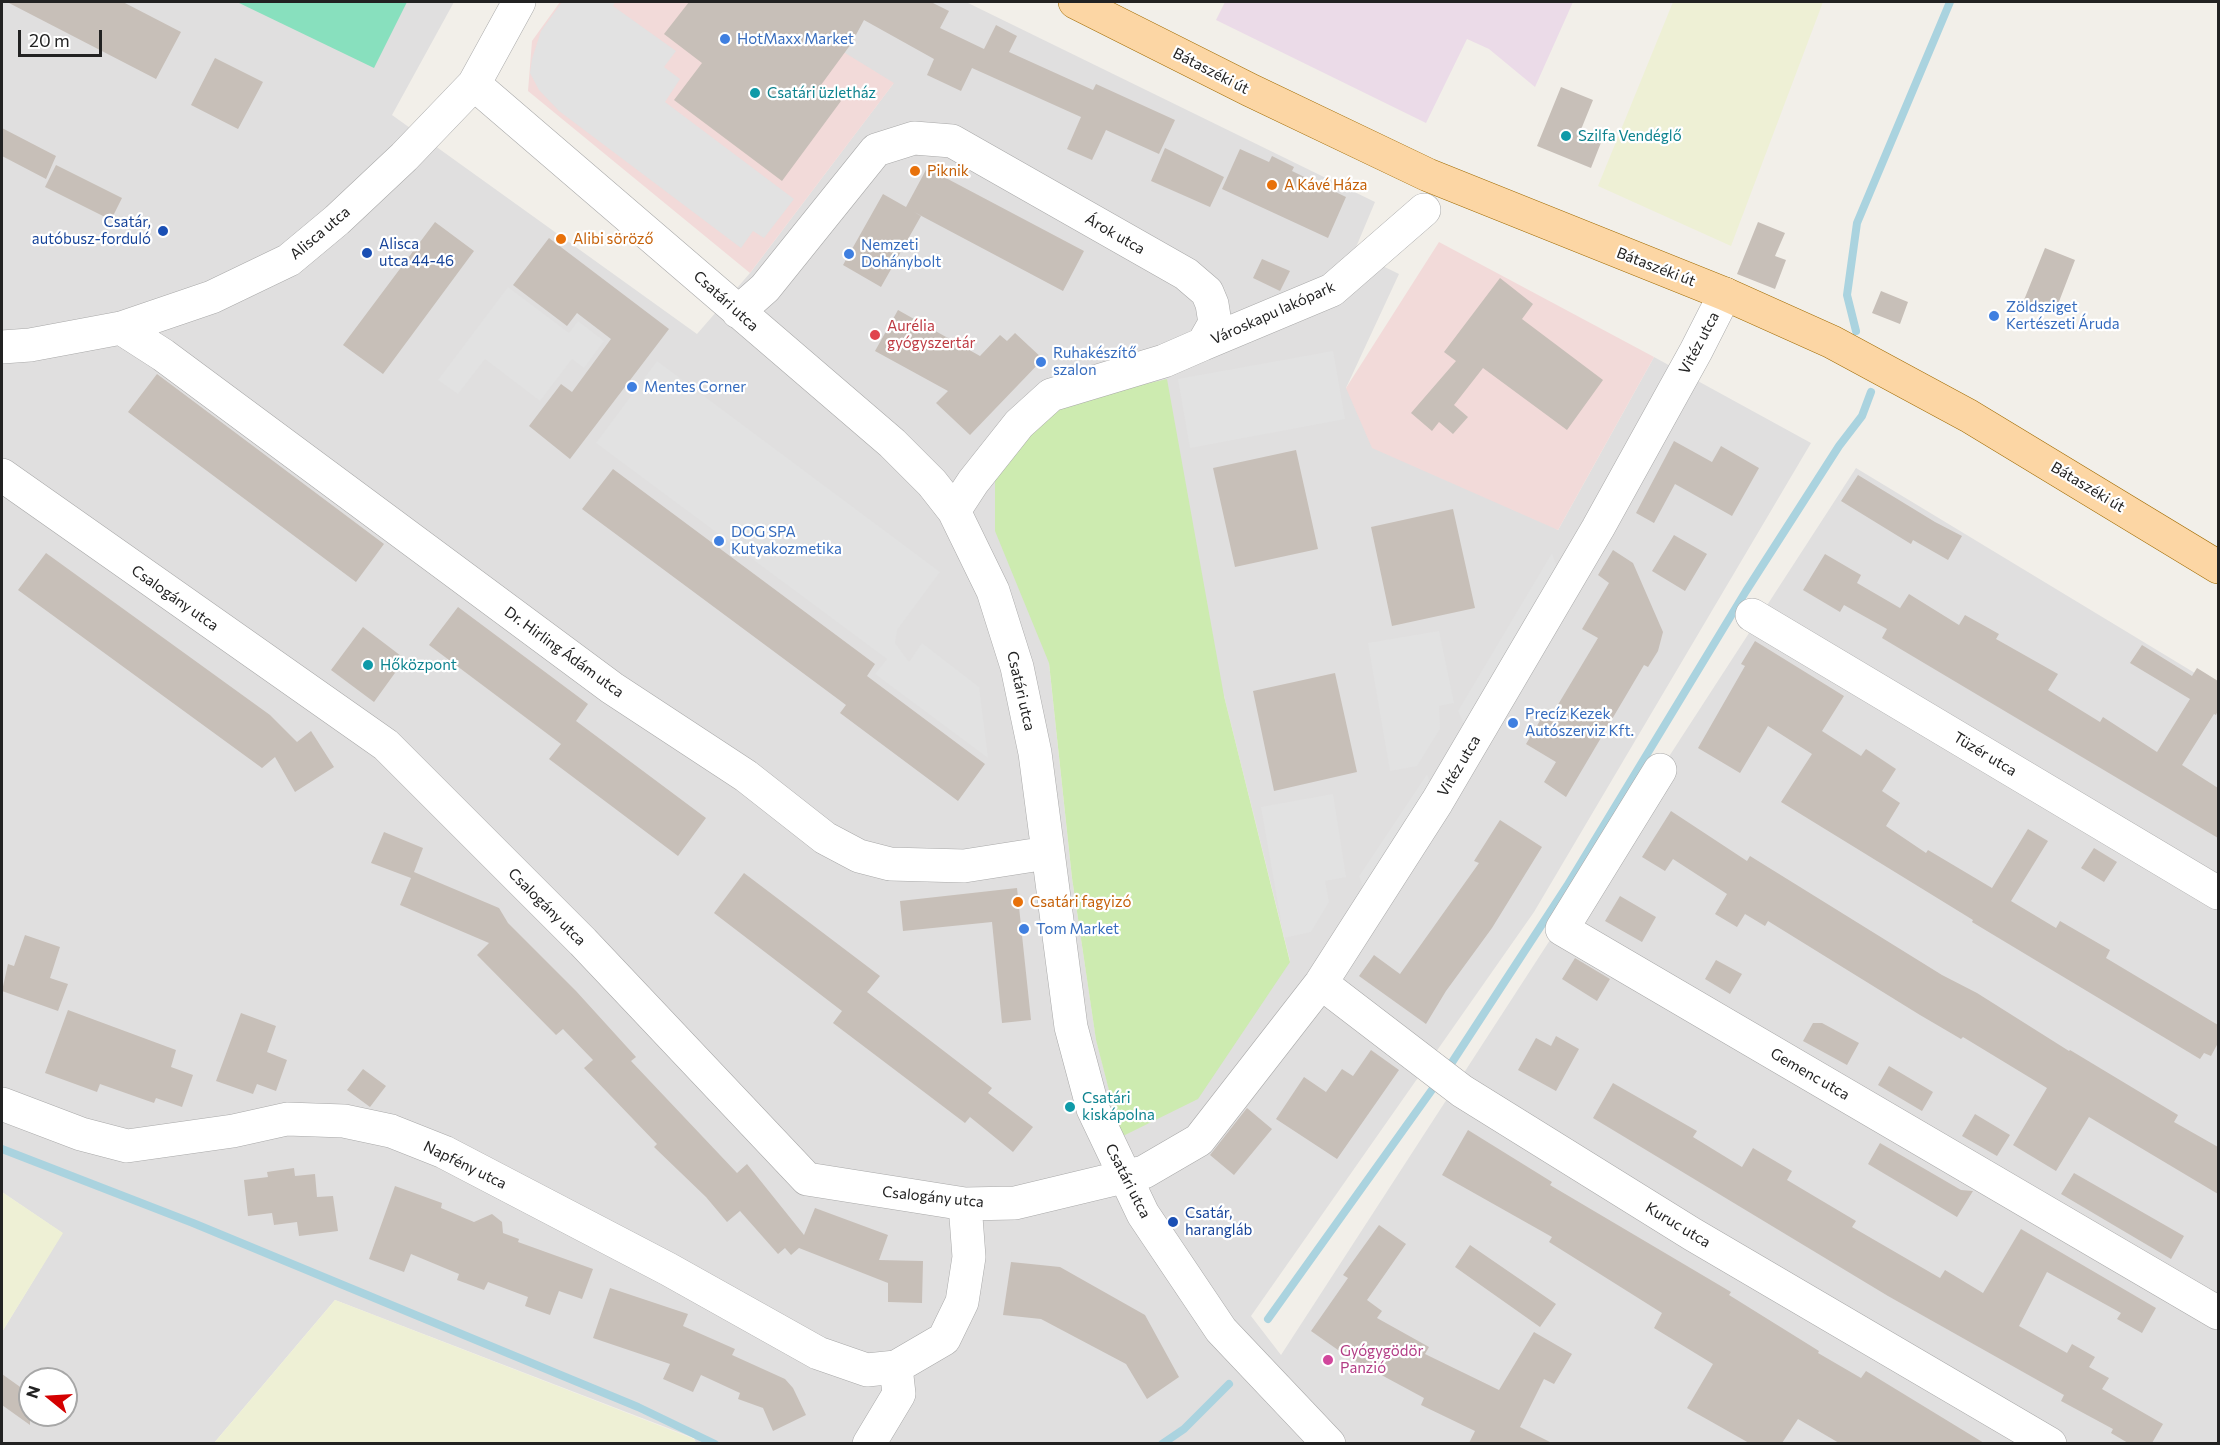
<!DOCTYPE html>
<html>
<head>
<meta charset="utf-8">
<style>
  body { margin:0 }
  #map { position:relative; width:2220px; height:1445px; overflow:hidden; background:#f2efe9; font-family:Commissioner,sans-serif }
  canvas { display:block }
  .frame { position:absolute; inset:0; border:3px solid #222; pointer-events:none }
  .north { position:absolute; left:18px; top:1367px; width:60px; height:60px; box-sizing:border-box; background:#fff; border:2px solid #a7a7a7; border-radius:50%; rotate:288deg; font-size:16px; font-weight:700; line-height:24px; text-align:center; color:#222 }
  .north::after { content:''; display:block; margin:auto; width:21px; height:27px; background:#d40000; clip-path:polygon(50% 0,100% 100%,50% 72%,0 100%) }
  .scale { position:absolute; left:18px; top:30px; width:84px; height:27px; box-sizing:border-box; border:3px solid #222; border-top:0; padding-left:8px; font-size:18px; line-height:21px; white-space:nowrap; color:#222; -webkit-text-stroke:4px #fff; paint-order:stroke }
</style>
</head>
<body>
<div id="map">
<canvas width="2220" height="1445"></canvas>
<div class="frame"></div>
<div class="north">N</div>
<div class="scale">20 m</div>
</div>
<script>
const c = document.querySelector('canvas').getContext('2d');
c.lineJoin = 'round';
function fill(path, color) {
  c.fillStyle = color;
  c.fill(path, 'evenodd');
}
function poly(rows) {
  const path = new Path2D();
  for (const r of rows) {
    path.moveTo(r[0], r[1]);
    for (let i = 2; i < r.length; i += 2) path.lineTo(r[i], r[i + 1]);
  }
  return path;
}
function strokePath(path, color, width, dash) {
  c.strokeStyle = color;
  c.lineWidth = width;
  c.lineCap = dash ? 'butt' : 'round';
  c.setLineDash(dash || []);
  c.stroke(path);
}
function write(font, color, halo, rows, align = 'center') {
  c.font = font + ' Commissioner,sans-serif';
  c.lineWidth = 4.5;
  c.setLineDash([]);
  c.textBaseline = 'middle';
  c.strokeStyle = halo;
  c.fillStyle = color;
  for (const [text, x, y, turn = 0] of rows) {
    c.save();
    c.translate(x, y);
    c.rotate((+turn || 0) * Math.PI / 180);
    c.textAlign = isNaN(turn) ? turn : align;
    if (halo) c.strokeText(text, 0, 0);
    c.fillText(text, 0, 0);
    c.restore();
  }
}
fill(poly([
  [2,2,454,2,392,115,697,334,750,273,893,84,810,32,825,2,966,2,1375,202,1354,252,1399,274,1346,388,1558,530,1654,357,1811,443,1534,912,1251,1316,1281,1355,1856,468,2218,687,2218,1443,696,1443,694,1438,335,1300,214,1443,2,1443,2,1332,62,1233,2,1192],
  [1049,663,1224,696,1290,961,1121,1136,1096,1039,1072,878],
  [30,1379,66,1379,66,1415,30,1415]
]), '#e0dfdf');
fill(poly([
  [560,2,825,2,811,32,894,83,750,273,528,91,532,41],
  [1439,242,1654,357,1558,530,1372,448,1346,388]
]), '#f2dad9');
fill(poly([
  [1225,2,1573,2,1535,87,1489,49,1467,39,1426,123,1216,20]
]), '#ebdbe8');
fill(poly([
  [1673,2,1823,2,1731,246,1598,186],
  [2,1192,63,1233,2,1332],
  [335,1300,694,1439,696,1443,214,1443]
]), '#eef0d5');
fill(poly([
  [1167,379,1224,696,1290,962,1198,1099,1121,1137,1096,1040,1072,878,1049,663,995,531,995,471,1063,403]
]), '#cdebb0');
fill(poly([
  [237,2,407,2,374,68]
]), '#88e0be');
fill(poly([
  [562,2,615,2,613,6,676,51,664,67,680,79,665,102,794,199,764,238,753,231,741,248,559,111,539,90,530,73,532,59,541,31],
  [508,287,569,333,578,321,604,341,584,368,572,359,540,401,485,359,458,394,438,380],
  [1333,351,1345,419,1190,448,1178,379],
  [657,361,940,572,897,630,895,643,909,662,922,643,979,687,988,758,875,674,887,659,596,443],
  [1552,553,1564,586,1473,743,1458,711],
  [1439,631,1454,703,1439,706,1440,729,1417,766,1390,771,1368,643],
  [1427,774,1437,802,1370,906,1359,876],
  [1333,794,1346,877,1325,881,1329,902,1311,932,1284,938,1261,807]
]), '#e2e2e2');
strokePath(poly([
  [1856,331,1847,295,1857,223,1950,2],
  [1447,1070,1567,886,1746,591,1839,446,1862,416,1871,392],
  [2,1149,193,1223,638,1407,715,1444],
  [1268,1319,1439,1080],
  [1162,1444,1184,1429,1229,1384]
]), '#aad3df', 8);
fill(poly([
  [7,2,123,2,181,32,156,79],
  [689,2,931,2,949,11,940,28,984,49,996,25,1017,36,1009,52,1093,90,1096,84,1175,120,1159,154,1106,130,1092,160,1067,149,1081,117,972,68,961,91,927,75,934,59,864,20,851,44,821,85,841,101,782,181,674,100,702,63,664,34],
  [215,58,263,82,238,129,191,105],
  [1561,87,1593,100,1580,132,1602,140,1591,168,1537,146],
  [2,128,56,156,46,179,2,156],
  [1165,148,1224,177,1210,207,1151,181],
  [1240,149,1269,162,1272,156,1294,167,1292,171,1346,197,1328,238,1222,189],
  [56,165,122,198,111,220,45,187],
  [927,168,1084,251,1063,291,914,212,921,216,881,287,843,265,883,194,906,207],
  [435,222,474,251,383,374,343,345],
  [1758,222,1785,233,1775,256,1786,260,1775,289,1737,274],
  [549,238,669,329,570,459,529,426,561,384,572,392,611,339,577,313,567,326,513,285],
  [2045,248,2075,260,2055,312,2024,300],
  [1262,259,1290,271,1280,291,1253,278],
  [1500,278,1533,304,1522,319,1603,380,1567,430,1483,368,1454,405,1468,417,1453,434,1439,422,1432,431,1411,413,1456,361,1444,352],
  [1881,291,1908,302,1900,324,1872,313],
  [898,310,980,356,1000,335,1007,341,1015,333,1043,359,970,435,936,403,948,391,875,351],
  [157,374,384,544,356,582,128,412],
  [1674,441,1712,462,1721,446,1759,468,1732,516,1675,484,1654,523,1636,513],
  [1296,450,1318,549,1235,567,1213,468],
  [613,469,875,664,867,676,985,764,958,801,840,713,846,705,582,509],
  [1858,475,1935,522,1962,536,1948,560,1913,540,1911,544,1841,501],
  [1453,509,1475,608,1392,626,1371,527],
  [1674,535,1707,554,1685,591,1652,571],
  [1613,550,1633,563,1663,632,1658,651,1648,667,1644,665,1566,797,1544,782,1556,762,1526,744,1547,709,1553,713,1598,638,1582,629,1609,583,1598,575],
  [46,553,270,715,297,742,311,731,334,767,295,792,275,757,262,768,18,590],
  [1825,554,1861,575,1857,583,1900,608,1909,594,1959,625,1965,615,1999,634,1996,639,2058,674,2048,690,2100,722,2103,717,2157,752,2190,699,2130,663,2142,645,2192,676,2197,668,2218,681,2218,710,2216,715,2214,714,2182,765,2218,788,2218,838,1882,638,1887,629,1844,605,1840,612,1803,590],
  [458,607,588,704,576,721,706,818,678,856,549,759,561,744,429,645],
  [363,627,405,659,374,702,331,670],
  [1755,641,1844,696,1822,731,1861,756,1866,749,1896,769,1882,791,1900,803,1886,826,1926,853,1928,850,1992,888,2028,829,2048,841,2011,901,2056,928,2060,921,2110,950,2106,958,2218,1025,2218,1043,2211,1056,2204,1053,2200,1059,1972,922,1973,920,1781,802,1812,754,1768,726,1740,773,1698,748,1745,666,1741,664],
  [1335,673,1357,772,1274,791,1253,691],
  [1671,811,1747,861,1750,856,1942,975,1977,993,2069,1051,2070,1050,2178,1115,2174,1122,2218,1147,2218,1194,2089,1117,2056,1171,2013,1145,2047,1088,1963,1037,1961,1039,1920,1015,1768,921,1765,926,1745,914,1737,927,1715,914,1727,894,1673,859,1665,871,1642,857],
  [1500,820,1542,847,1492,928,1446,991,1426,1024,1359,976,1374,955,1400,974,1479,863,1474,861],
  [384,832,423,848,414,872,499,908,508,923,576,991,636,1057,631,1061,737,1173,747,1164,804,1235,815,1208,888,1235,879,1260,923,1261,922,1303,888,1302,888,1283,799,1248,791,1255,785,1248,778,1254,740,1211,727,1222,706,1197,654,1147,657,1144,584,1068,593,1060,563,1029,556,1035,477,955,489,943,400,905,411,878,371,863],
  [2094,848,2117,862,2104,882,2081,868],
  [744,873,880,976,867,992,992,1088,988,1093,1033,1127,1013,1152,970,1117,965,1123,833,1023,842,1011,714,913],
  [1017,888,1031,1020,1002,1023,992,922,903,931,900,901],
  [1620,896,1656,917,1642,942,1605,921],
  [25,935,60,947,50,978,68,984,58,1011,2,991,8,964,14,966],
  [1575,958,1610,979,1597,1001,1562,979],
  [1716,960,1742,974,1730,994,1705,979],
  [68,1010,176,1050,171,1067,193,1075,182,1107,156,1098,154,1103,100,1084,97,1092,45,1073],
  [241,1013,276,1026,267,1052,287,1060,276,1091,257,1084,253,1094,216,1081],
  [1813,1023,1822,1023,1859,1043,1847,1065,1803,1041],
  [1556,1036,1579,1049,1556,1091,1518,1070,1536,1038,1551,1046],
  [1371,1050,1399,1070,1337,1159,1276,1119,1304,1077,1326,1092,1342,1069,1353,1076],
  [1889,1066,1933,1092,1922,1111,1878,1085],
  [363,1069,386,1086,370,1107,347,1090],
  [1613,1083,1697,1131,1693,1137,1742,1167,1753,1148,1792,1171,1787,1180,1856,1221,1852,1227,1940,1278,1945,1270,1983,1293,2021,1229,2156,1308,2142,1333,2117,1319,2121,1313,2047,1272,2019,1326,2067,1353,2072,1344,2095,1357,2089,1367,2109,1378,2102,1389,2163,1424,2152,1443,2128,1443,2111,1433,2113,1429,2061,1401,2064,1395,1888,1296,1593,1118],
  [1247,1108,1272,1129,1234,1175,1210,1155],
  [1975,1114,2010,1135,1997,1156,1962,1136],
  [1468,1130,1552,1182,1550,1185,1731,1292,1729,1295,1819,1351,1818,1353,1861,1378,1866,1371,1984,1443,1839,1443,1798,1419,1782,1443,1749,1443,1687,1408,1713,1364,1654,1328,1662,1313,1549,1242,1552,1237,1442,1175],
  [1880,1143,1961,1190,1973,1191,1957,1217,1868,1164],
  [294,1168,295,1176,315,1174,317,1197,333,1196,338,1231,299,1236,297,1222,274,1225,272,1213,248,1216,244,1180,268,1177,267,1172],
  [2074,1173,2184,1236,2171,1259,2061,1194],
  [395,1186,442,1203,441,1208,474,1222,492,1214,502,1222,503,1233,519,1239,518,1242,593,1269,582,1299,559,1291,550,1315,525,1306,528,1297,488,1282,484,1290,457,1280,459,1274,411,1254,404,1272,369,1259],
  [1379,1225,1406,1244,1367,1300,1382,1311,1377,1318,1429,1347,1425,1354,1499,1390,1534,1332,1572,1354,1554,1384,1544,1379,1520,1427,1552,1443,1469,1443,1475,1431,1421,1405,1424,1398,1348,1357,1311,1331,1348,1278,1343,1275],
  [1470,1245,1556,1304,1540,1327,1455,1267],
  [1011,1262,1060,1267,1145,1315,1179,1377,1147,1399,1126,1364,1041,1319,1003,1315],
  [610,1288,688,1314,683,1326,735,1349,732,1355,785,1379,793,1388,806,1415,773,1431,763,1408,738,1399,740,1393,701,1375,693,1392,663,1379,670,1364,593,1338],
  [2,1374,30,1394,30,1425,2,1405]
]), '#c7bfb8');
const minor = poly([
  [474,84,892,443,932,483,954,511,993,591,1017,667,1035,753,1071,1027,1093,1109,1143,1214,1221,1330,1329,1444],
  [738,312,765,288,876,150,914,138,952,141,1186,274,1207,292,1212,304,1215,323,1203,344,1164,361,1051,395,1019,424,973,482,954,511],
  [121,328,163,355,612,688,746,776,825,838,859,856,890,864,964,866,1047,853],
  [1203,344,1332,290,1424,210],
  [2,347,30,345,121,328,212,297,289,260,337,220,404,157,474,84,519,2],
  [2,475,386,745,583,942,807,1179,965,1204,1015,1203,1144,1172,1199,1140,1321,983,1437,802,1598,528,1696,351,1725,294],
  [1752,615,2218,893],
  [1660,770,1562,929,2218,1313],
  [1321,983,1462,1091,1692,1234,2050,1444],
  [2,1104,81,1134,127,1146,233,1131,287,1119,344,1121,391,1131,444,1152,668,1269,818,1353,867,1370,896,1367,944,1339,962,1302,969,1257,965,1204],
  [869,1444,899,1394,896,1367]
]);
const primary = poly([
  [1075,2,1250,90,1428,175,1725,294,1832,342,1969,416,2218,567]
]);
strokePath(minor, '#a9a9a9', 34);
strokePath(primary, '#a06b00', 34);
strokePath(minor, '#fff', 33);
strokePath(primary, '#fcd6a4', 33);
for (const [x, y, r, color] of [
  [725,39,6,"#3f7fe0"],
  [755,93,6,"#0f9aa8"],
  [1566,136,6,"#0f9aa8"],
  [915,171,6,"#e8710a"],
  [1272,185,6,"#e8710a"],
  [163,231,6,"#1a4fb4"],
  [561,239,6,"#e8710a"],
  [367,253,6,"#1a4fb4"],
  [849,254,6,"#3f7fe0"],
  [1994,316,6,"#3f7fe0"],
  [875,335,6,"#e0444e"],
  [1041,362,6,"#3f7fe0"],
  [632,387,6,"#3f7fe0"],
  [719,541,6,"#3f7fe0"],
  [368,665,6,"#0f9aa8"],
  [1513,723,6,"#3f7fe0"],
  [1018,902,6,"#e8710a"],
  [1024,929,6,"#3f7fe0"],
  [1070,1107,6,"#0f9aa8"],
  [1173,1222,6,"#1a4fb4"],
  [1328,1360,6,"#d1479c"]
]) {
  const dot = new Path2D();
  dot.arc(x, y, r, 0, 2 * Math.PI);
  c.fillStyle = color;
  c.fill(dot);
  strokePath(dot, '#fff', 2);
}
write('15px', '#366cbe', '#fff', [
  ["HotMaxx Market",737,39],
  ["Nemzeti",861,245],
  ["Dohánybolt",861,262],
  ["Zöldsziget",2006,307],
  ["Kertészeti Áruda",2006,324],
  ["Ruhakészítő",1053,353],
  ["szalon",1053,370],
  ["Mentes Corner",644,387],
  ["DOG SPA",731,532],
  ["Kutyakozmetika",731,549],
  ["Precíz Kezek",1525,714],
  ["Autószerviz Kft.",1525,731],
  ["Tom Market",1036,929]
], 'left');
write('15px', '#222', '#fff', [
  ["Bátaszéki út",1211,71,27],
  ["Alisca utca",320,233,-40],
  ["Árok utca",1115,234,30],
  ["Bátaszéki út",1656,267,21],
  ["Csatári utca",726,301,42],
  ["Városkapu lakópark",1273,313,-24],
  ["Vitéz utca",1699,343,-62],
  ["Bátaszéki út",2088,487,31],
  ["Csalogány utca",175,598,35],
  ["Dr. Hirling Ádám utca",564,652,36],
  ["Csatári utca",1021,691,77],
  ["Tüzér utca",1985,754,31],
  ["Vitéz utca",1459,766,-59],
  ["Csalogány utca",547,907,45],
  ["Gemenc utca",1810,1074,30],
  ["Napfény utca",465,1165,26],
  ["Csatári utca",1128,1181,63],
  ["Csalogány utca",933,1197,6],
  ["Kuruc utca",1678,1225,31]
]);
write('15px', '#0d838f', '#fff', [
  ["Csatári üzletház",767,93],
  ["Szilfa Vendéglő",1578,136],
  ["Hőközpont",380,665],
  ["Csatári",1082,1098],
  ["kiskápolna",1082,1115]
], 'left');
write('15px', '#c56008', '#fff', [
  ["Piknik",927,171],
  ["A Kávé Háza",1284,185],
  ["Alibi söröző",573,239],
  ["Csatári fagyizó",1030,902]
], 'left');
write('15px', '#164399', '#fff', [
  ["Csatár,",151,222,"right"],
  ["autóbusz-forduló",151,239,"right"],
  ["Alisca",379,244],
  ["utca 44-46",379,261],
  ["Csatár,",1185,1213],
  ["harangláb",1185,1230]
], 'left');
write('15px', '#be3a42', '#fff', [
  ["Aurélia",887,326],
  ["gyógyszertár",887,343]
], 'left');
write('15px', '#b23c85', '#fff', [
  ["Gyógygödör",1340,1351],
  ["Panzió",1340,1368]
], 'left');
</script>
</body>
</html>
